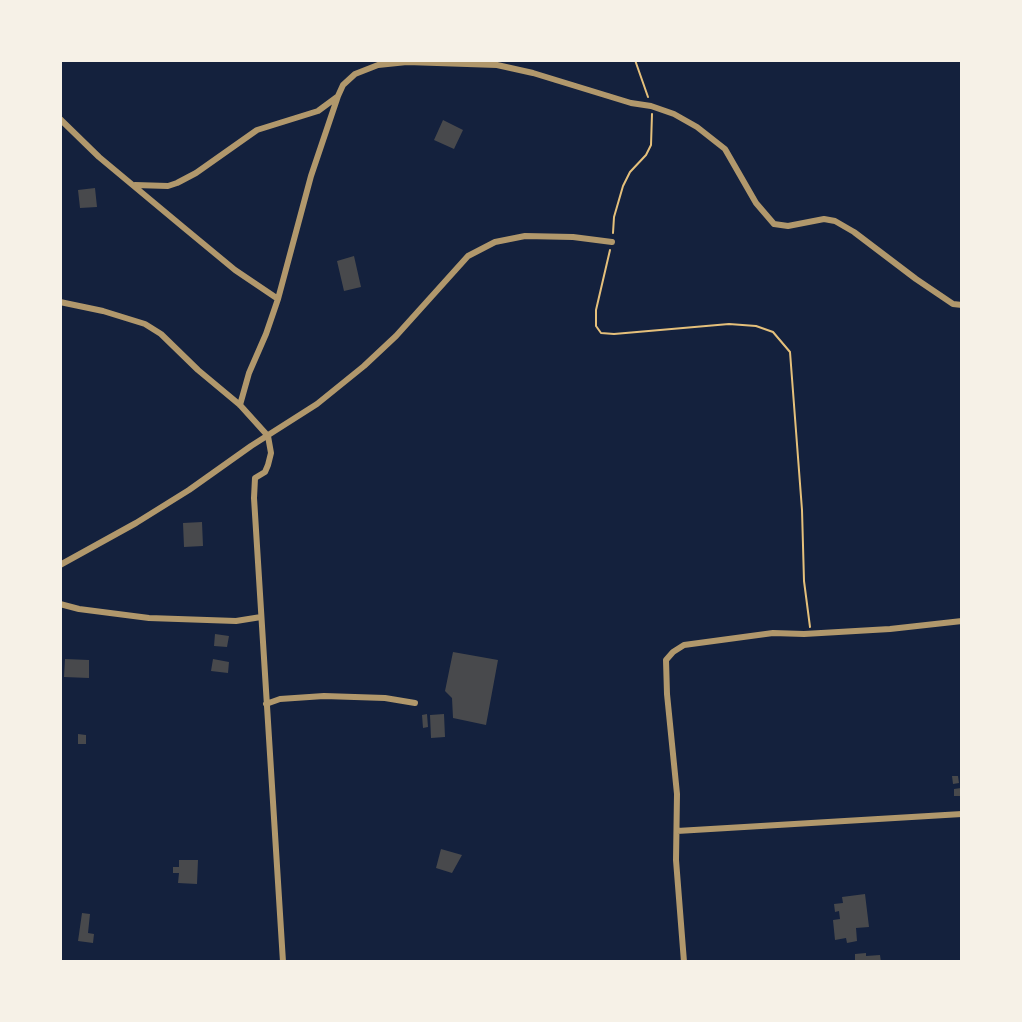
<!DOCTYPE html>
<html>
<head>
<meta charset="utf-8">
<style>
  body { margin:0 }
  #map { position:relative; width:1022px; height:1022px; overflow:hidden; background:#14213d; font-family:"Noto Sans",sans-serif }
  canvas { display:block }
  .frame { position:absolute; inset:0; border:62px solid #f6f1e7; pointer-events:none }
</style>
</head>
<body>
<div id="map">
<canvas width="1022" height="1022"></canvas>
<div class="frame"></div>
</div>
<script>
const c = document.querySelector('canvas').getContext('2d');
c.lineJoin = 'round';
function fill(path, color) {
  c.fillStyle = color;
  c.fill(path, 'evenodd');
}
function poly(rows) {
  const path = new Path2D();
  for (const r of rows) {
    path.moveTo(r[0], r[1]);
    for (let i = 2; i < r.length; i += 2) path.lineTo(r[i], r[i + 1]);
  }
  return path;
}
function strokePath(path, color, width, dash) {
  c.strokeStyle = color;
  c.lineWidth = width;
  c.lineCap = dash ? 'butt' : 'round';
  c.setLineDash(dash || []);
  c.stroke(path);
}
fill(poly([
  [443,120,463,130,454,149,434,140],
  [95,188,97,207,80,208,78,190],
  [354,256,361,287,344,291,337,261],
  [202,522,203,546,184,547,183,523],
  [215,634,229,636,227,647,214,646],
  [453,652,498,660,486,725,453,718,452,698,445,691],
  [65,659,89,660,89,678,64,677],
  [213,659,229,662,228,673,211,671],
  [427,714,428,727,423,728,422,715],
  [444,714,445,737,431,738,430,715],
  [78,734,86,735,86,744,78,744],
  [952,776,958,776,959,783,953,784],
  [961,788,962,796,954,796,954,789],
  [441,849,462,855,452,873,436,868],
  [179,860,198,860,197,884,178,883,179,873,173,873,173,867,179,867],
  [865,894,869,927,856,928,857,941,847,943,846,938,835,940,833,920,840,919,839,911,835,912,834,904,843,903,842,897],
  [82,913,90,914,88,933,94,934,93,943,78,941],
  [866,953,866,956,880,955,881,962,855,962,855,954]
]), '#48494c');
strokePath(poly([
  [635,60,648,97],
  [613,233,614,217,623,186,630,172,646,155,651,145,652,114],
  [610,250,596,310,596,326,601,333,614,334,729,324,756,326,773,332,790,352,802,510,804,581,810,627]
]), '#e5c07b', 2);
strokePath(poly([
  [60,119,99,157,183,227,235,270,278,299],
  [135,185,168,186,177,183,196,173,257,130,318,111,337,97],
  [60,302,103,311,145,324,161,334,198,370,240,405,268,436,271,453,268,465,265,472,255,478,254,498,283,962],
  [240,405,249,373,266,334,278,299,311,176,338,96,343,85,355,74,378,65,407,62,497,65,533,73,631,103,651,106,674,114,697,127,725,149,756,203,774,224,788,226,824,219,835,221,854,232,916,279,953,304,962,305],
  [60,565,136,523,189,490,251,446,317,404,364,366,396,336,468,256,495,242,525,236,573,237,612,242],
  [60,604,79,609,149,618,236,621,261,617],
  [266,704,280,699,324,696,385,698,415,703],
  [677,831,962,814],
  [684,962,676,860,677,794,667,694,666,660,673,652,684,645,773,633,804,634,890,629,962,621]
]), '#b1986c', 6);
</script>
</body>
</html>
